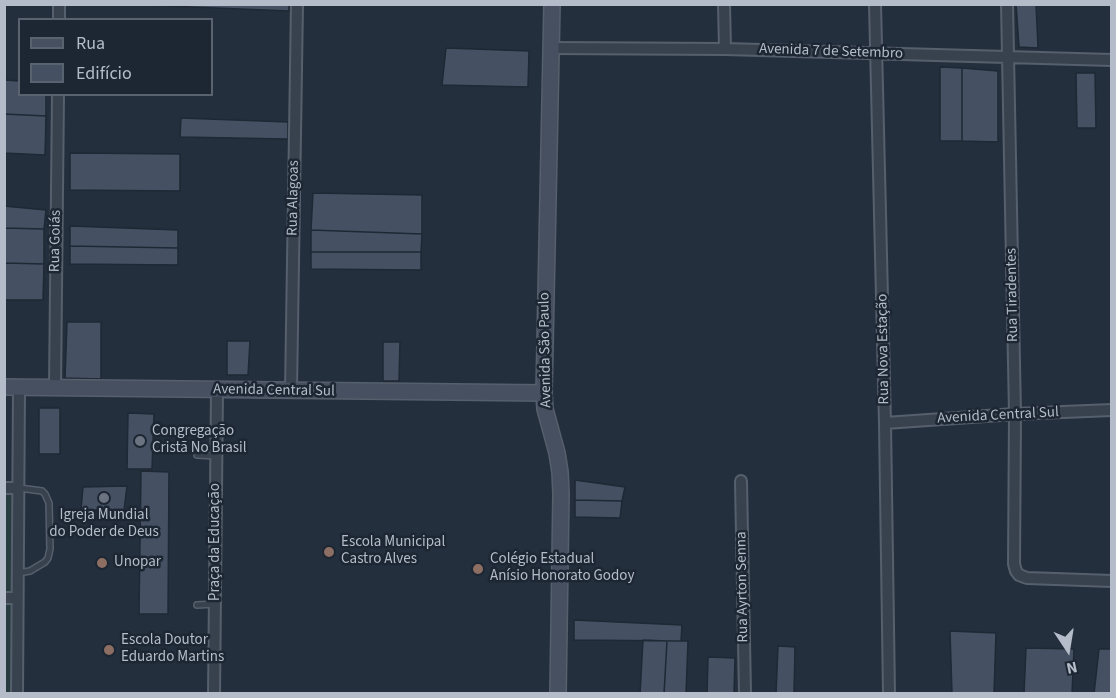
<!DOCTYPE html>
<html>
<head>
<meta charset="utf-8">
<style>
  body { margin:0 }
  #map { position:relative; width:1116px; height:698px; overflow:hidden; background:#242f3e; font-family:"Source Sans 3",sans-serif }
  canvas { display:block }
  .frame { position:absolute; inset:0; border:6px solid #b4bcc9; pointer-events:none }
  .legend { position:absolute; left:18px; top:18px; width:195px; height:78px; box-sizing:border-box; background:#1d2633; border:2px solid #59626f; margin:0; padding:8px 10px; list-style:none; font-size:18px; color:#b4bcc9 }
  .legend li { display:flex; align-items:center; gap:12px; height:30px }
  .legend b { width:30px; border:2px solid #59626f }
  .north { position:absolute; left:1038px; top:620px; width:60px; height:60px; -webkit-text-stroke:4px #1d2633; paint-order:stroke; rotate:168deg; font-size:16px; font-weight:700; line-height:24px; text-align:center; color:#b4bcc9 }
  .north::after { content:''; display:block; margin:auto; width:21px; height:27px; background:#b4bcc9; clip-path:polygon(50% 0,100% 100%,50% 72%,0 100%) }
</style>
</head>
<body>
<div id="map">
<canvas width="1116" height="698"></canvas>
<div class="frame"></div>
<ul class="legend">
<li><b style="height:8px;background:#465061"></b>Rua</li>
<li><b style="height:16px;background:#455162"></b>Edifício</li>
</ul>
<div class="north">N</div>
</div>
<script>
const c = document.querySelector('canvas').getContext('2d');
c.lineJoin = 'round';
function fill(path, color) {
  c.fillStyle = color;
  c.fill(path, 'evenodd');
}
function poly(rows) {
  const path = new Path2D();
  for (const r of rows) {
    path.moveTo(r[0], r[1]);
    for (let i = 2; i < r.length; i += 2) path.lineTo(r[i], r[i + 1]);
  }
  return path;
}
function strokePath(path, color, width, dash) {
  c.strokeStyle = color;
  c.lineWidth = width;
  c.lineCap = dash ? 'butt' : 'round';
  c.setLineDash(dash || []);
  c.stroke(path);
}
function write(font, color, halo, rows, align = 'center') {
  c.font = font + ' "Source Sans 3",sans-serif';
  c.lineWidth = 5;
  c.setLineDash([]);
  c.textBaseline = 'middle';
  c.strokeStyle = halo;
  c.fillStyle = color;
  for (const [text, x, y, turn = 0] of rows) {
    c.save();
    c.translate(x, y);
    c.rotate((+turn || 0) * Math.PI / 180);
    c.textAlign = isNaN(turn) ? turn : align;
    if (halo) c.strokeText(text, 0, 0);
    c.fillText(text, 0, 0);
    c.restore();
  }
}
fill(poly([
  [5,488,18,488,18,693,5,694]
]), '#263c3f');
const building = poly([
  [142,4,289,4,289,11,142,5,142,4],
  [1016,4,1036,4,1038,48,1019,47,1016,4],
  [446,48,529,51,528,87,442,85,446,48],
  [940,67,962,68,962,141,940,141,940,67],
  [962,68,998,71,998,142,962,141,962,68],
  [1076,73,1095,73,1096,128,1077,128,1076,73],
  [4,80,20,81,20,94,46,94,46,116,4,114,4,80],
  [4,114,46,116,45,155,4,153,4,114],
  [181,118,288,122,288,139,180,137,181,118],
  [70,153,180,154,180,191,70,190,70,153],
  [313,193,422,195,422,234,311,230,313,193],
  [4,206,46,210,44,229,4,228,4,206],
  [70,226,178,230,178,248,70,246,70,226],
  [4,228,44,229,44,264,4,263,4,228],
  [311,230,422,234,421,252,311,252,311,230],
  [70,246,178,248,178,265,70,264,70,246],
  [311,252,421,252,421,270,311,269,311,252],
  [4,263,44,264,43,300,4,300,4,263],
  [67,322,101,322,101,379,65,378,67,322],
  [227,341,250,341,248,375,227,375,227,341],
  [383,342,400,342,399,381,383,381,383,342],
  [39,408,60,408,60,454,39,454,39,408],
  [128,413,154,414,152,469,127,469,128,413],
  [141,471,169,472,168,614,139,614,141,471],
  [575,480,625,487,622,501,575,500,575,480],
  [127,486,124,510,81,510,83,487,127,486],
  [575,500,622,501,620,518,575,517,575,500],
  [574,620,682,625,681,641,574,640,574,620],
  [950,631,996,633,994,694,952,694,950,631],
  [643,640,667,641,664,694,640,694,643,640],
  [667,641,688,641,686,694,664,694,667,641],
  [778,646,795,647,794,694,776,694,778,646],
  [1026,648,1074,649,1072,694,1024,694,1026,648],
  [1099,649,1112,649,1112,694,1094,694,1099,649],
  [708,657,735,658,734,694,707,694,708,657]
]);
fill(building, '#455162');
strokePath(building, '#1f2835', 1.5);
const service = poly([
  [197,455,217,456],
  [18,573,30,571,45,562,48,558,50,549,49,503,45,494,42,491,19,488],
  [197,605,215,604]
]);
const minor = poly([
  [724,4,725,49],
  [875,4,885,423,889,694],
  [1007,4,1015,414,1014,564,1016,571,1019,575,1027,578,1112,581],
  [59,20,59,4],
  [550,48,725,49,1112,60],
  [55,387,58,94],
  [291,391,297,4],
  [885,423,1015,414,1112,410],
  [741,481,745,694],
  [4,488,18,488],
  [4,598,17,598],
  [17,694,19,387],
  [214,694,217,390]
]);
const secondary = poly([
  [552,4,544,393,545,409,557,453,560,472,561,494,558,694],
  [4,387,544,393]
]);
strokePath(service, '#565f6c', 8);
strokePath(minor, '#565f6c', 14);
strokePath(secondary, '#565f6c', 18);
strokePath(service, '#38414e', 5);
strokePath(minor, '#38414e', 10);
strokePath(secondary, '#465061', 15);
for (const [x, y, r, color] of [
  [140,441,6,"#6b7280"],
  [104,498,6,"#6b7280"],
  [329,552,6,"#8d6e63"],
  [102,563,6,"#8d6e63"],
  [478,569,6,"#8d6e63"],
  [109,650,6,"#8d6e63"]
]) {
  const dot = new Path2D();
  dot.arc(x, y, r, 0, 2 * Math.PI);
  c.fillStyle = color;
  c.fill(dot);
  strokePath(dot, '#1d2633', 2);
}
write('15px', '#b4bcc9', '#1d2633', [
  ["Avenida 7 de Setembro",831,52,2],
  ["Rua Alagoas",294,198,-89],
  ["Rua Goiás",56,241,-89],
  ["Rua Tiradentes",1013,295,-91],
  ["Rua Nova Estação",884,349,-91],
  ["Avenida São Paulo",546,350,-91],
  ["Avenida Central Sul",274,391,1],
  ["Avenida Central Sul",998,416,-3],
  ["Praça da Educação",216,542,-90],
  ["Rua Ayrton Senna",743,587,-91]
]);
write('15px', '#b4bcc9', '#1d2633', [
  ["Congregação",152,432],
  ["Cristã No Brasil",152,449],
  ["Igreja Mundial",104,516,"center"],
  ["do Poder de Deus",104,533,"center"],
  ["Escola Municipal",341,543],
  ["Castro Alves",341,560],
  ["Colégio Estadual",490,560],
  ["Anísio Honorato Godoy",490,577],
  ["Unopar",114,563],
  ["Escola Doutor",121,641],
  ["Eduardo Martins",121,658]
], 'left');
</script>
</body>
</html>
